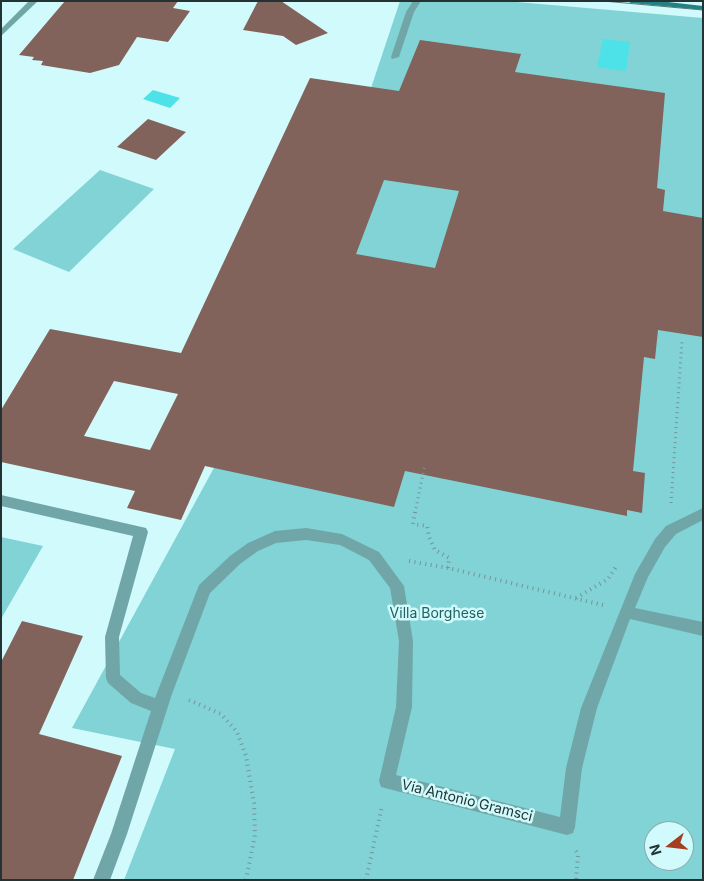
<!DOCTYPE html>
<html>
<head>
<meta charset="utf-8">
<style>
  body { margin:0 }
  #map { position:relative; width:704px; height:881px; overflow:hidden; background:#d0fafb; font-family:Inter,sans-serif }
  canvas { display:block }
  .frame { position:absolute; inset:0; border:2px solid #233334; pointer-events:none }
  .north { position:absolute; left:644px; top:821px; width:50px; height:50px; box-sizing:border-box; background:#d0fafb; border:1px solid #8baaab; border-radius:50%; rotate:254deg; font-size:14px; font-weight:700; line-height:20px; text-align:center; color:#233334 }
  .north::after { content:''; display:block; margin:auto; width:18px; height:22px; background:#a63e21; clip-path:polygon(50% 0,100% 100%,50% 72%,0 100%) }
</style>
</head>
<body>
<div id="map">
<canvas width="704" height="881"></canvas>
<div class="frame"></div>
<div class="north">N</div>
</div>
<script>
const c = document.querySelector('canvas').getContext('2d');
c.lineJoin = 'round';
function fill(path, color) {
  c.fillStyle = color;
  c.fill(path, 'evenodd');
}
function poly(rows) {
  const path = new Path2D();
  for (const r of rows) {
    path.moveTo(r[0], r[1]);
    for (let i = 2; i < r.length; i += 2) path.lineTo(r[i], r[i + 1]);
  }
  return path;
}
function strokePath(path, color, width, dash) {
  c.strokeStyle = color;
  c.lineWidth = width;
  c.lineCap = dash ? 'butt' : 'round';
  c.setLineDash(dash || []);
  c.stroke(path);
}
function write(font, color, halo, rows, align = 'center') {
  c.font = font + ' Inter,sans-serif';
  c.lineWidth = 5;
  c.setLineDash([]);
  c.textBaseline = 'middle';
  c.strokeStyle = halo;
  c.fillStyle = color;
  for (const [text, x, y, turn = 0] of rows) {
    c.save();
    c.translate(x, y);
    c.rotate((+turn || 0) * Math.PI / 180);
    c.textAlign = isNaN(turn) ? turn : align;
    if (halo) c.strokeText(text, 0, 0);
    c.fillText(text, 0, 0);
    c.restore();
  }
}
fill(poly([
  [400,1,505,1,703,18,703,880,124,880,175,749,72,728,221,455,370,91],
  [654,831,684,831,684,861,654,861],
  [100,170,154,189,69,272,13,249],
  [1,537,43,546,1,619]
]), '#81d3d6');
fill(poly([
  [603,39,630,42,626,71,597,67],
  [153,90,180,98,170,108,143,99]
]), '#4ce2e8');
fill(poly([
  [65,1,178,1,173,8,190,11,168,42,137,37,119,65,90,73,41,65,43,61,32,60,34,57,19,55],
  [258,1,281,1,328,33,296,45,283,36,243,30],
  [420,40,521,54,515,72,665,93,657,188,665,190,663,211,703,218,703,337,658,330,655,359,644,357,633,471,645,473,642,513,627,510,627,516,405,471,394,507,205,466,181,520,127,508,135,491,1,462,1,410,50,329,181,353,310,78,399,91],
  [384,180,459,191,435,268,356,254],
  [114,381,178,394,150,450,84,436],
  [148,119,186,132,156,160,117,147],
  [22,621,83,636,39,734,122,756,73,880,1,880,1,662]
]), '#82635b');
strokePath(poly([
  [671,503,682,341],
  [415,513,425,464]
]), '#779495', 3, [1, 4]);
strokePath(poly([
  [415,512,413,524,427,526,429,537,435,550,449,558,448,568],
  [409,561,448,568,603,605],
  [576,598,608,579,616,567],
  [189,700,221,714,237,732,246,756,254,803,255,835,246,880],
  [576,851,578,855,576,880],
  [366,880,382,806]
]), '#779495', 4, [1, 4.5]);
fill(poly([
  [413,1,421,1,414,12,399,57,392,59,391,57,406,12,413,1]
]), '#71a6a8');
fill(poly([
  [29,1,38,1,1,36,1,29,29,1],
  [1,495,146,528,148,532,119,637,120,675,141,693,155,698,199,585,230,556,248,543,275,531,306,528,342,534,379,552,404,586,413,641,412,707,396,775,560,817,566,768,581,708,635,574,655,539,666,526,703,508,703,520,676,534,665,547,648,577,635,608,703,622,703,636,630,619,597,708,582,768,575,827,573,833,567,835,381,787,379,781,396,707,399,641,390,588,369,560,340,545,306,540,276,543,258,551,240,564,210,593,172,694,127,834,110,880,93,880,111,834,151,711,131,703,108,683,106,678,105,637,133,536,1,506,1,495]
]), '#71a6a8');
fill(poly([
  [627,1,659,1,703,6,703,10,631,3,627,1]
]), '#228185');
strokePath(poly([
  [603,1,703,10]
]), '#5d7677', 1);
write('14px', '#236062', '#d0fafb', [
  ["Villa Borghese",437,614]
]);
write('14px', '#233334', '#d0fafb', [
  ["Via Antonio Gramsci",467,801,14]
]);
</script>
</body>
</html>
